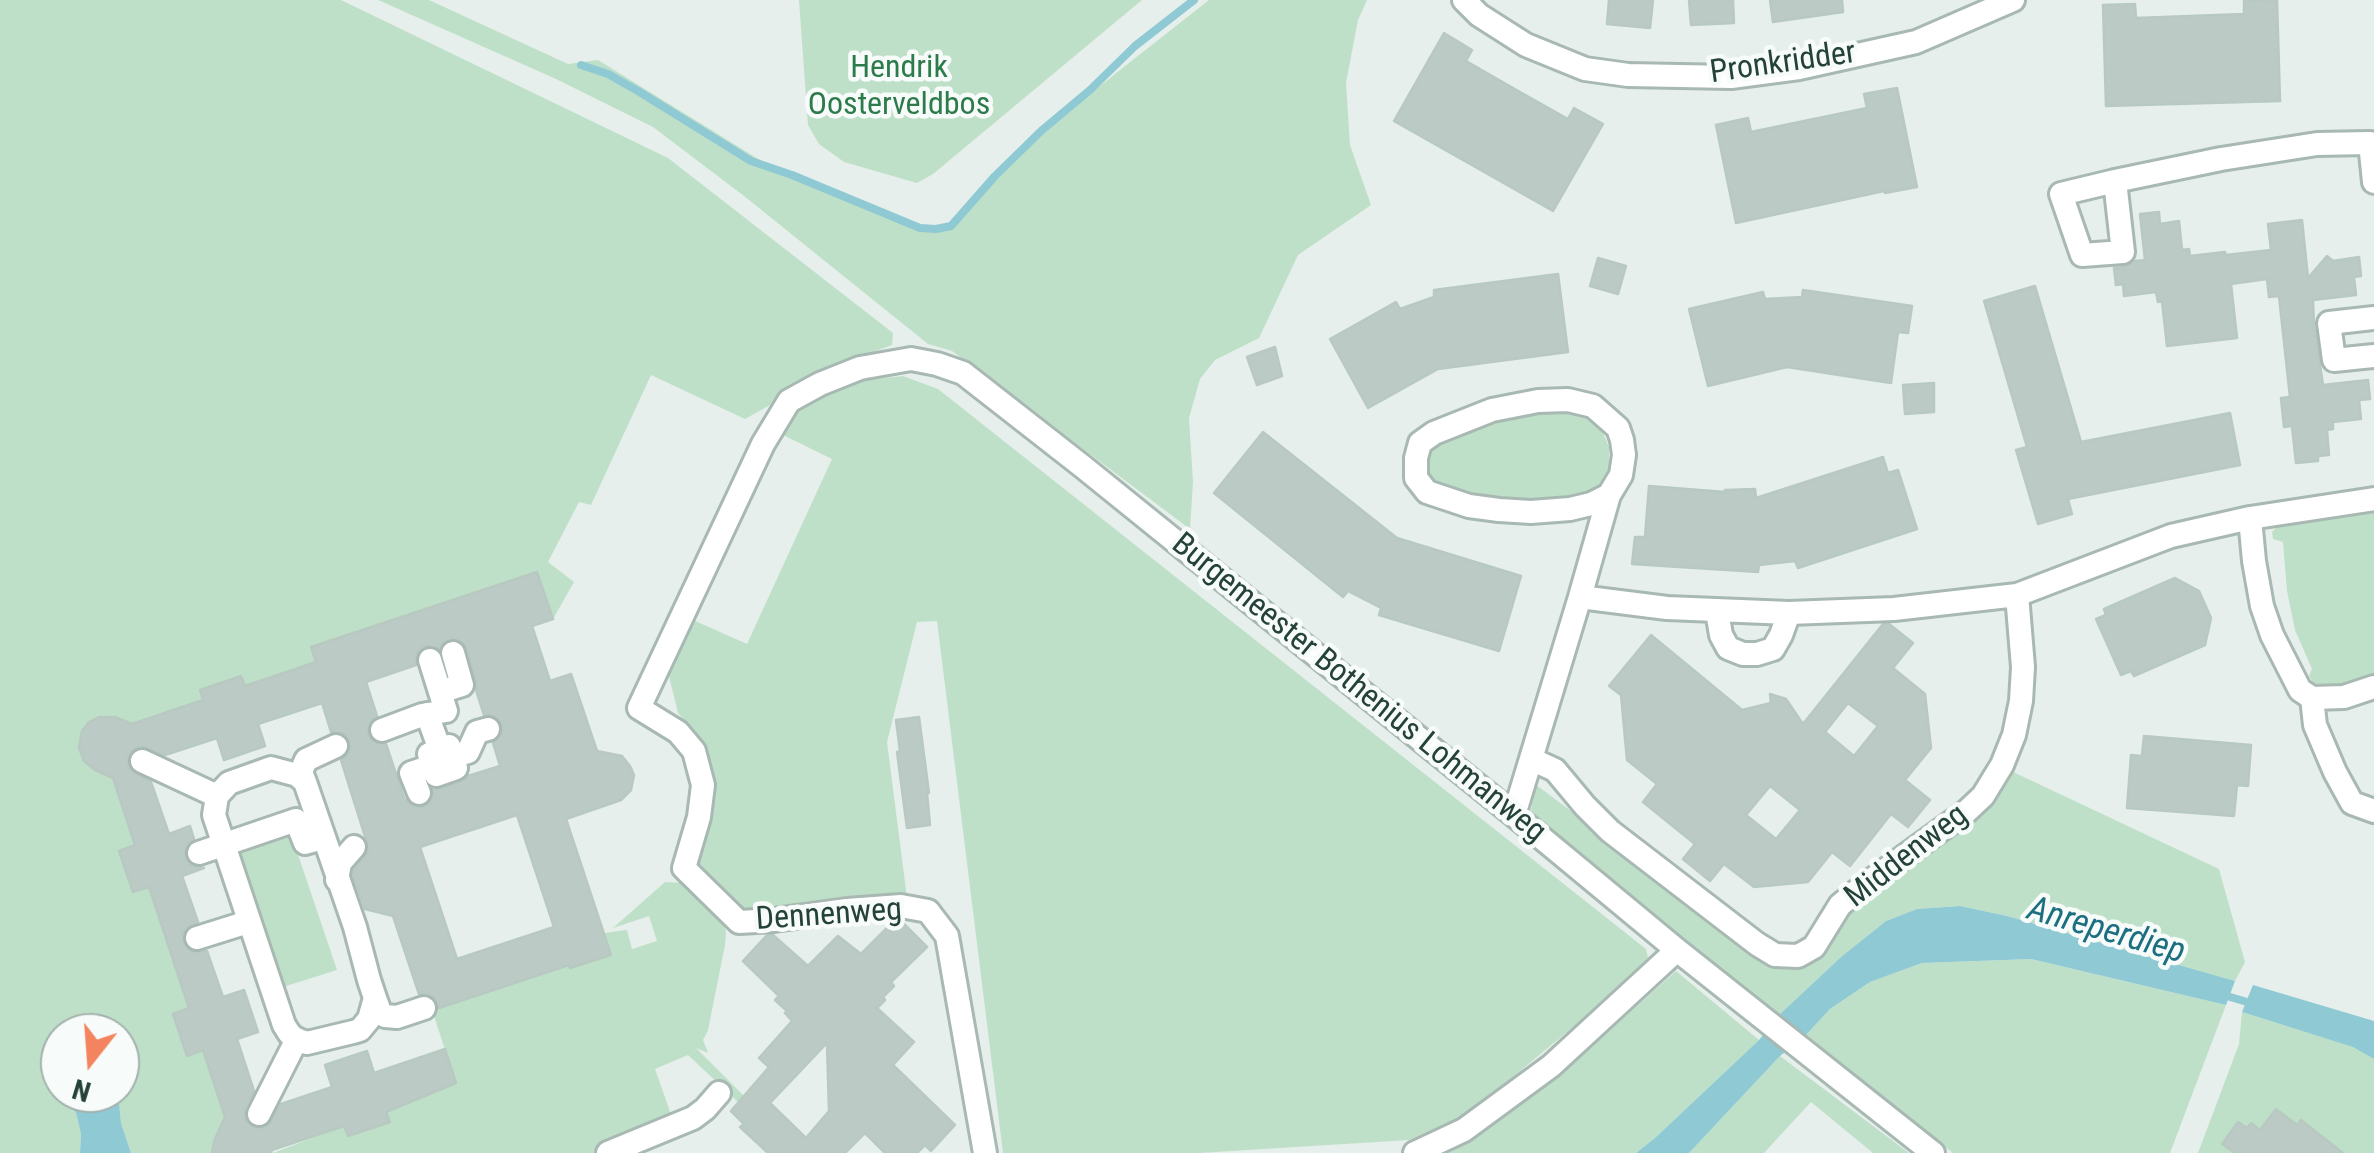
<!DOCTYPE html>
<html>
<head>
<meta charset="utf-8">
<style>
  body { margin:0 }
  #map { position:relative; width:2374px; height:1153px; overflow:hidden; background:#e6efeb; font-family:"Roboto Condensed",sans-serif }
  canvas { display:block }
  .north { position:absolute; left:40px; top:1013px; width:100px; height:100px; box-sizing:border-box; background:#f7fbf9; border:2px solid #a3b1ad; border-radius:50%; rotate:197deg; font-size:28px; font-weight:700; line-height:40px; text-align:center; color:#24423a }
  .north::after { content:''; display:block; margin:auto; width:35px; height:45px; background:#f4845f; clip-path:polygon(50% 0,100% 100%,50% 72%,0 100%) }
</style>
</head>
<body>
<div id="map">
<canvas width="2374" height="1153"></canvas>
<div class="north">N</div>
</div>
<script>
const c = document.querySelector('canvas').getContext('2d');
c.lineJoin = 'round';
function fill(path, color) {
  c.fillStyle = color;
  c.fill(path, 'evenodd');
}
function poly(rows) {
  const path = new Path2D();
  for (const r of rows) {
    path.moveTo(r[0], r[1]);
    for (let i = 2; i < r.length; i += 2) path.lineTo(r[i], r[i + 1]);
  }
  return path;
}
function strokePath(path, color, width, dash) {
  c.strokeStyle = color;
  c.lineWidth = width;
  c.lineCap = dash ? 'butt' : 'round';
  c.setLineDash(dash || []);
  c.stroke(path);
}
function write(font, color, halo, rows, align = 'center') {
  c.font = font + ' "Roboto Condensed",sans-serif';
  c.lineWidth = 9;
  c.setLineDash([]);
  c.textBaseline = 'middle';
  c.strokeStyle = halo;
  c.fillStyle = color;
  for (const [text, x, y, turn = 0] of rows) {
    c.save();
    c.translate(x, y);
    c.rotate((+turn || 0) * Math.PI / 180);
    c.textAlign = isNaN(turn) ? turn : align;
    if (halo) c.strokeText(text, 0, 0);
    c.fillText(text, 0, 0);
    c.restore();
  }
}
fill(poly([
  [0,0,341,0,668,158,893,333,892,345,810,375,785,388,770,405,745,419,651,375,591,505,579,502,548,562,574,582,553,619,532,593,111,746,244,1153,131,1153,121,1123,118,1097,120,1062,124,1043,122,1028,105,1019,91,1033,60,1033,60,1067,53,1079,60,1093,67,1095,76,1113,81,1134,80,1153,0,1153],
  [378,0,429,0,568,64,598,60,768,165,801,174,807,180,931,232,947,230,1049,126,1209,0,1367,0,1358,20,1346,83,1350,145,1371,205,1298,255,1259,338,1215,360,1200,379,1189,418,1193,482,1190,529,952,351,928,344,744,196,653,127,556,79],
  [799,0,1142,0,933,174,917,183,844,162,819,144,808,125],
  [903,376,938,389,1646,949,1648,958,1574,1026,1501,1087,1456,1119,1409,1140,1199,1153,1003,1153,937,621,917,622,887,742,907,898,874,895,750,913,725,896,688,863,714,787,703,742,678,713,668,672,693,620,747,644,832,459,783,435,800,407,861,381],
  [1573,412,1591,419,1602,431,1609,447,1609,467,1600,485,1584,496,1569,499,1538,501,1482,498,1439,486,1427,479,1426,456,1433,447,1491,422,1540,413],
  [2374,512,2374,674,2355,682,2322,686,2313,682,2309,676,2312,669,2295,630,2287,591,2283,542,2273,539,2272,532,2277,527],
  [2011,771,2219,869,2245,962,2235,981,2007,916,1960,906,1917,909,1886,921,1841,957,1778,1016,1531,812,1535,784,1774,964,1989,806],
  [290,831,337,970,283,987,231,855,239,853,238,848],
  [665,882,683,883,693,889,719,915,726,931,725,945,708,1030,703,1040,708,1053,696,1048,744,1096,738,1102,688,1055,655,1069,673,1120,593,1153,273,1153,456,1083,432,1010,569,965,571,968,611,955,604,933,627,930,632,949,657,941,649,916,613,928],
  [2031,959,2226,1005,2170,1153,1953,1153,1804,1037,1830,1009,1870,982,1922,963],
  [1676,971,1759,1040,1655,1138,1636,1153,1446,1153,1473,1139,1559,1076],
  [2242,1012,2354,1047,2374,1059,2374,1153,2198,1153,2239,1044],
  [1780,1056,1909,1153,1873,1153,1811,1102,1764,1153,1689,1153]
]), '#bfe0c8');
fill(poly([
  [1960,906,2007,916,2235,981,2226,1005,2031,959,1922,963,1870,982,1830,1009,1804,1037,1780,1056,1689,1153,1636,1153,1655,1138,1759,1040,1778,1016,1841,957,1886,921,1917,909],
  [2253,985,2374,1021,2374,1059,2353,1047,2242,1012],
  [64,1093,118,1093,121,1123,131,1153,80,1153,81,1134,76,1113]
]), '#8ec9d4');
strokePath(poly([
  [581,65,608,74,638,91,751,161,792,175,920,228,936,229,951,226,995,176,1041,131,1090,90,1135,46,1194,0],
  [2220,994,2254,1004]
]), '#8ec9d4', 8);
const building = poly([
  [1609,0,1653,0,1650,28,1607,24,1609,0],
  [1689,0,1733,0,1734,23,1691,25,1689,0],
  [1770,0,1842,0,1843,12,1773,22,1770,0],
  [2277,0,2280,101,2106,106,2103,5,2135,4,2136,18,2244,14,2244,1,2277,0],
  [1444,33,1472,50,1466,61,1520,92,1568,119,1574,108,1603,124,1553,211,1394,121,1444,33],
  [1897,88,1917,187,1885,193,1884,191,1736,223,1716,125,1748,118,1751,132,1867,108,1864,94,1897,88],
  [2159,212,2160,224,2179,221,2182,250,2189,249,2190,256,2225,252,2226,255,2271,250,2268,224,2302,220,2308,278,2327,256,2333,261,2359,257,2361,276,2354,277,2356,295,2313,300,2314,325,2323,385,2368,380,2370,399,2359,400,2361,419,2333,422,2333,429,2327,430,2329,455,2318,456,2318,461,2296,463,2292,426,2284,427,2281,398,2290,397,2279,296,2269,297,2267,279,2231,284,2237,338,2167,346,2162,301,2158,302,2156,292,2124,296,2123,284,2116,285,2114,268,2125,267,2135,261,2145,260,2140,214,2159,212],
  [1598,258,1626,266,1618,294,1590,286,1598,258],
  [1558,274,1568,352,1438,369,1368,408,1330,339,1396,302,1400,309,1434,297,1434,290,1558,274],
  [2035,286,2081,442,2230,413,2240,465,2068,499,2072,514,2038,524,2016,450,2027,447,1984,301,2035,286],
  [1803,290,1912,306,1908,333,1898,332,1891,383,1787,367,1708,386,1689,309,1763,292,1765,299,1802,297,1803,290],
  [1275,347,1282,376,1257,385,1247,357,1275,347],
  [1934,383,1934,412,1905,414,1903,385,1934,383],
  [1263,432,1397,538,1521,576,1499,651,1379,615,1381,608,1348,591,1343,597,1214,493,1263,432],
  [1883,457,1888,473,1898,470,1917,529,1798,568,1795,561,1759,565,1758,572,1632,564,1635,537,1645,537,1649,486,1725,492,1725,490,1755,489,1756,498,1883,457],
  [537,572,553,619,532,626,550,681,571,674,597,751,622,756,630,766,634,775,631,790,621,800,566,819,611,955,570,968,569,965,439,1008,433,996,426,993,419,994,393,916,365,909,353,875,354,870,365,857,369,849,341,760,349,754,350,741,344,733,331,732,322,703,258,724,265,746,224,760,217,738,165,755,142,746,134,748,129,754,127,761,130,770,151,782,169,834,190,826,194,839,187,844,185,857,190,865,204,868,182,876,198,922,185,929,182,936,183,943,193,952,207,951,223,997,244,990,258,1032,237,1039,254,1091,245,1108,244,1116,247,1123,259,1129,266,1127,272,1121,281,1104,332,1087,325,1065,367,1051,374,1073,445,1049,456,1083,386,1112,390,1122,348,1136,344,1126,272,1150,271,1153,212,1153,214,1141,225,1117,203,1050,187,1056,173,1014,189,1008,149,887,133,892,119,851,135,845,113,778,95,770,84,761,79,748,82,731,89,722,99,717,115,717,132,724,203,700,200,690,241,676,245,686,316,662,311,647,537,572],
  [450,638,463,642,467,649,476,681,476,690,484,715,493,715,502,724,502,734,493,743,500,766,468,776,461,782,433,790,434,796,430,803,424,807,416,808,409,804,404,798,386,744,379,744,368,736,368,727,371,720,377,716,366,682,416,665,416,656,420,649,426,646,439,648,443,642,450,638],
  [517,815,554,927,457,959,420,847,517,815],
  [2175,578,2199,591,2211,618,2205,645,2134,676,2131,671,2121,675,2096,619,2106,615,2104,609,2175,578],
  [1883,624,1889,624,1913,643,1893,668,1925,694,1931,748,1905,780,1930,800,1908,827,1891,814,1850,866,1832,852,1808,882,1754,887,1724,864,1710,881,1683,859,1695,844,1643,802,1657,784,1627,760,1621,695,1609,686,1651,635,1742,710,1771,703,1770,694,1786,699,1803,724,1883,624],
  [1848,703,1878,726,1854,756,1825,732,1848,703],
  [1770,786,1800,810,1776,839,1746,815,1770,786],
  [919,717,929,793,927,793,930,825,907,828,897,752,900,751,896,720,919,717],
  [2144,736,2251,745,2248,786,2237,785,2234,816,2127,808,2131,755,2142,756,2144,736],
  [901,921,927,947,891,982,894,986,883,997,885,1000,877,1008,914,1042,893,1065,955,1125,931,1151,925,1145,917,1153,885,1153,865,1133,845,1153,768,1153,740,1127,744,1124,731,1111,769,1067,759,1058,792,1021,785,1013,787,1011,775,1000,779,996,743,961,767,935,773,935,808,966,838,936,861,954,893,922,901,921],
  [827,1043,829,1111,806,1138,770,1103,827,1043],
  [2276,1109,2297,1125,2301,1120,2343,1153,2235,1153,2222,1144,2238,1122,2247,1128,2251,1123,2260,1130,2276,1109]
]);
fill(building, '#bbcac4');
strokePath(building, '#b8c9c2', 2.5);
const street = poly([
  [1464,0,1479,15,1526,45,1585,69,1628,75,1731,77,1799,68,1916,42,2013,0],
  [2115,181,2123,252,2082,255,2061,194,2115,181,2221,159,2317,144,2370,143,2374,182],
  [2374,318,2329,323,2334,360,2374,356],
  [1568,400,1593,406,1618,428,1622,440,1624,455,1621,475,1609,495,1591,504,1570,509,1531,512,1499,510,1469,506,1427,492,1416,478,1416,458,1420,443,1434,433,1492,410,1538,401,1568,400],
  [2250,518,2254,561,2262,606,2272,635,2300,690,2312,698],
  [1580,597,1667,608,1789,613,1894,609,2017,595,2171,536,2250,518,2374,499],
  [1717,611,1721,635,1728,648,1743,654,1757,654,1773,649,1781,635,1789,613],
  [430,660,440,692,462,685,453,653],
  [2374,687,2344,697,2312,698,2315,725,2335,772,2352,803,2374,811],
  [382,730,422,715,446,711,440,692],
  [453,756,468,752,477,732,488,729],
  [1531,759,1555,770,1585,806,1610,831,1757,944,1775,955,1798,956,1814,947,1840,905,1862,887,1967,811,1983,796,2002,765,2014,735,2021,701,2023,667,2017,595],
  [142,761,217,796],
  [432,766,436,775,456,768,449,746,440,750],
  [305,782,301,772,306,760,336,746],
  [419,793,411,773,432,766,429,754,440,750,427,714],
  [1514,815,1580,597,1609,495],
  [199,853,296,820,305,843,323,838],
  [337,880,340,863,354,847],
  [197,938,248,922],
  [375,998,369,1019,360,1030,353,1032,307,1043,295,1039,289,1033,284,1025,214,815,217,796,229,783,271,768,297,775,305,782,355,927,369,980,375,998,380,1012,385,1016,397,1017,424,1008],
  [259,1114,297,1039],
  [608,1153,693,1118,705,1109,719,1093],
  [985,1153,947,936,928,911,901,906,847,910,774,920,739,922,684,868,699,817,703,785,694,751,678,732,639,708,763,444,789,401,820,384,860,368,911,359,937,364,963,373,1082,466,1514,815,1677,950,1933,1153],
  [1415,1153,1464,1130,1551,1066,1677,950]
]);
strokePath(street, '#a8b8b2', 28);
strokePath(street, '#fff', 22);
write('32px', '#24423a', '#f7fbf9', [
  ["Pronkridder",1783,64,-8],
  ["Burgemeester Bothenius Lohmanweg",1358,689,39],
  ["Middenweg",1907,857,-38],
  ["Dennenweg",829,916,-4]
]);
write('32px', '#2d7a4b', '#f7fbf9', [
  ["Hendrik",899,69],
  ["Oosterveldbos",899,106]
]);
write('italic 35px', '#1c6f80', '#f7fbf9', [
  ["Anreperdiep",2106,932,16]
]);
</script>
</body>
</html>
